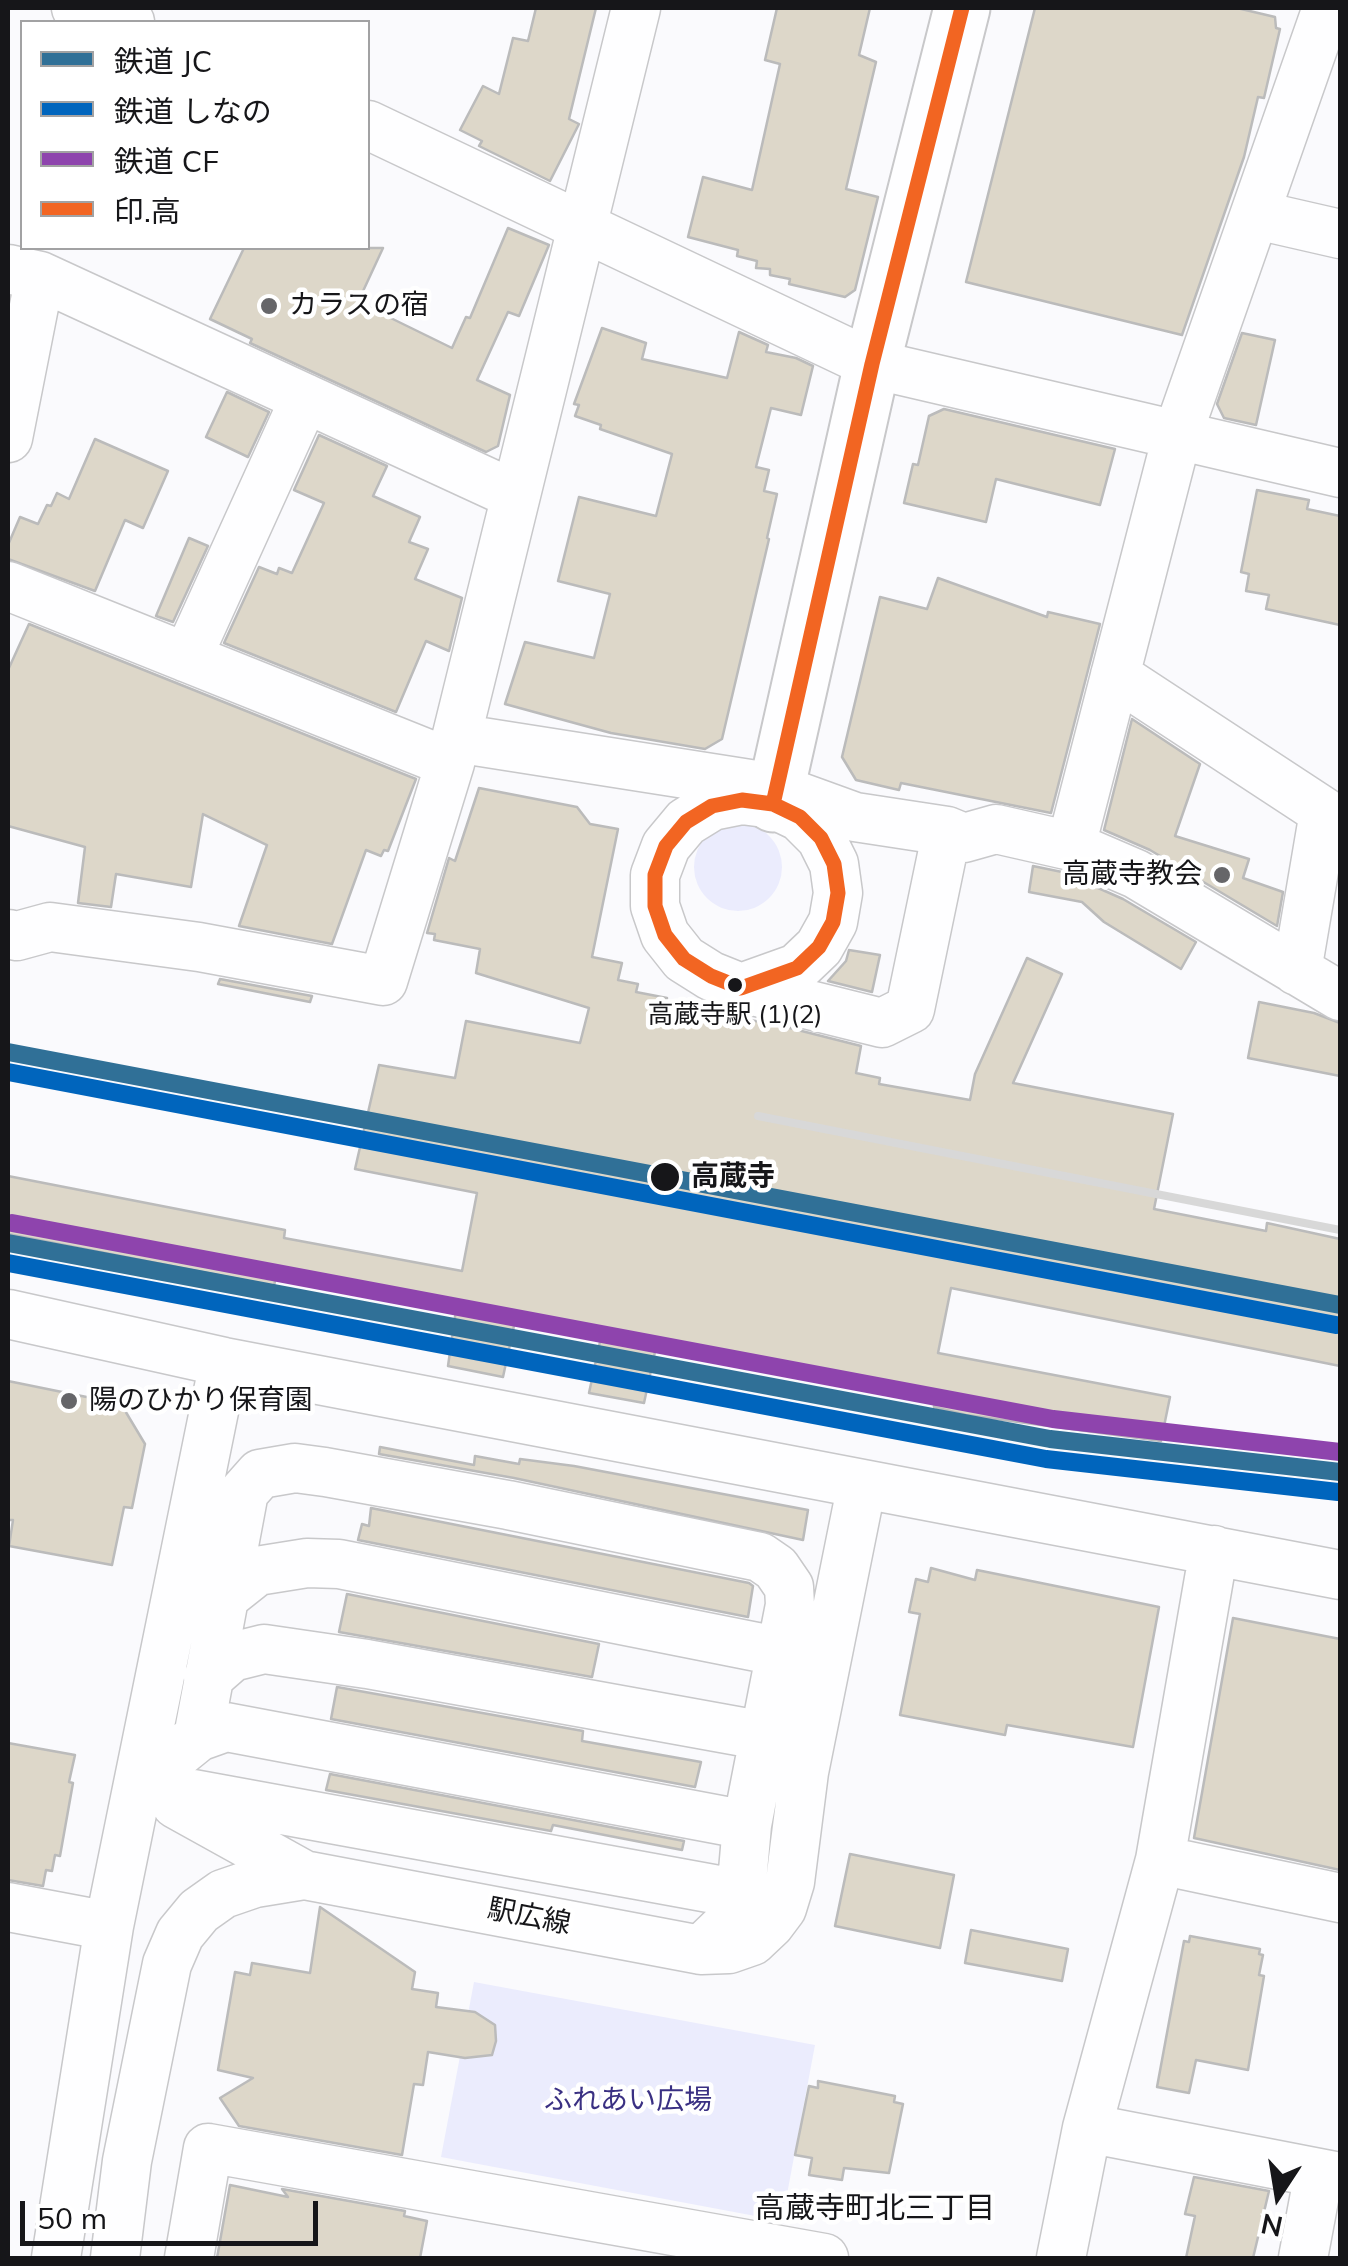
<!DOCTYPE html>
<html>
<head>
<meta charset="utf-8">
<style>
  body { margin:0 }
  #map { position:relative; width:1348px; height:2266px; overflow:hidden; background:#fafafd; font-family:Mulish,"Noto Sans JP",sans-serif }
  canvas { display:block }
  .frame { position:absolute; inset:0; border:10px solid #161619; pointer-events:none }
  .legend { position:absolute; left:20px; top:20px; width:350px; height:230px; box-sizing:border-box; background:#fff; border:2px solid #a2a2a3; margin:0; padding:12px 18px; list-style:none; font-size:30px; color:#161619 }
  .legend li { display:flex; align-items:center; gap:20px; height:50px }
  .legend b { width:50px; border:2px solid #a2a2a3 }
  .north { position:absolute; left:1228px; top:2146px; width:100px; height:100px; -webkit-text-stroke:8px #fff; paint-order:stroke; rotate:192deg; font-size:28px; font-weight:700; line-height:40px; text-align:center; color:#161619 }
  .north::after { content:''; display:block; margin:auto; width:35px; height:45px; background:#161619; clip-path:polygon(50% 0,100% 100%,50% 72%,0 100%) }
  .scale { position:absolute; left:20px; top:2201px; width:298px; height:45px; box-sizing:border-box; border:5px solid #161619; border-top:0; padding-left:12px; font-size:30px; line-height:35px; white-space:nowrap; color:#161619; -webkit-text-stroke:8px #fff; paint-order:stroke }
</style>
</head>
<body>
<div id="map">
<canvas width="1348" height="2266"></canvas>
<div class="frame"></div>
<ul class="legend">
<li><b style="height:12px;background:#307097"></b>鉄道 JC</li>
<li><b style="height:12px;background:#0065bd"></b>鉄道 しなの</li>
<li><b style="height:12px;background:#8e44ad"></b>鉄道 CF</li>
<li><b style="height:12px;background:#f26522"></b>印.高</li>
</ul>
<div class="north">N</div>
<div class="scale">50 m</div>
</div>
<script>
const c = document.querySelector('canvas').getContext('2d');
c.lineJoin = 'round';
function fill(path, color) {
  c.fillStyle = color;
  c.fill(path, 'evenodd');
}
function poly(rows) {
  const path = new Path2D();
  for (const r of rows) {
    if (r.length === 3) {
      path.moveTo(r[0] + r[2], r[1]);
      path.arc(r[0], r[1], r[2], 0, 2 * Math.PI);
      continue;
    }
    path.moveTo(r[0], r[1]);
    for (let i = 2; i < r.length; i += 2) path.lineTo(r[i], r[i + 1]);
  }
  return path;
}
function strokePath(path, color, width, dash) {
  c.strokeStyle = color;
  c.lineWidth = width;
  c.lineCap = dash ? 'butt' : 'round';
  c.setLineDash(dash || []);
  c.stroke(path);
}
function write(font, color, halo, rows, align = 'center') {
  c.font = font + ' Mulish,"Noto Sans JP",sans-serif';
  c.lineWidth = 9;
  c.setLineDash([]);
  c.textBaseline = 'middle';
  c.strokeStyle = halo;
  c.fillStyle = color;
  for (const [text, x, y, turn = 0] of rows) {
    c.save();
    c.translate(x, y);
    c.rotate((+turn || 0) * Math.PI / 180);
    c.textAlign = isNaN(turn) ? turn : align;
    if (halo) c.strokeText(text, 0, 0);
    c.fillText(text, 0, 0);
    c.restore();
  }
}
fill(poly([
  [738,867,44],
  [474,1982,815,2045,782,2221,441,2157]
]), '#ebecfd');
const building = poly([
  [536,8,596,8,569,119,579,124,550,181,479,146,482,141,460,130,483,86,499,94,513,38,528,41,536,8],
  [777,8,870,8,859,55,876,62,846,189,878,197,855,290,845,297,789,284,790,279,770,275,770,269,756,268,757,261,737,256,738,250,688,237,703,177,752,190,780,64,765,60,777,8],
  [1035,8,1237,8,1275,17,1276,28,1280,29,1264,98,1258,97,1244,157,1182,335,966,282,1035,8],
  [508,228,549,245,519,316,508,312,477,380,510,395,498,446,486,452,250,343,252,339,210,319,244,248,383,248,358,302,452,348,466,317,470,318,508,228],
  [602,328,646,343,642,359,727,378,739,332,768,345,766,352,796,358,813,366,801,415,771,408,756,467,769,470,764,491,777,494,767,538,769,539,722,739,705,749,611,733,505,704,525,642,594,658,610,594,558,581,579,497,656,516,672,454,600,429,601,425,575,416,579,405,574,404,602,328],
  [1242,333,1275,340,1256,425,1224,418,1217,404,1242,333],
  [227,392,269,412,248,457,206,437,227,392],
  [944,409,1115,449,1100,505,996,479,986,522,904,503,913,464,918,465,929,416,944,409],
  [319,435,387,466,373,496,420,517,409,542,428,549,415,579,462,598,449,651,426,641,396,712,224,643,259,567,277,574,279,568,292,573,324,503,294,490,319,435],
  [95,439,168,471,143,528,125,520,95,591,8,559,8,545,20,517,38,524,47,505,51,506,57,493,69,499,95,439],
  [1257,490,1309,500,1307,509,1340,516,1340,625,1266,609,1269,595,1246,591,1249,574,1241,572,1257,490],
  [189,538,208,546,173,622,156,616,189,538],
  [938,578,1047,617,1048,612,1100,624,1051,813,901,783,899,790,856,780,842,757,880,597,927,609,938,578],
  [29,624,416,779,388,851,384,850,381,856,366,850,332,944,239,926,267,845,203,814,191,887,116,874,111,907,78,903,85,847,8,826,8,670,29,624],
  [1132,719,1200,764,1175,836,1249,859,1243,878,1283,892,1277,926,1150,850,1104,830,1132,719],
  [479,788,577,807,590,824,618,829,592,957,622,963,618,980,638,984,636,992,667,998,665,1004,782,1026,861,1046,856,1073,880,1078,879,1084,970,1100,975,1074,1027,958,1062,974,1013,1083,1173,1114,1154,1209,1266,1231,1267,1223,1340,1239,1340,1366,951,1288,938,1353,1170,1397,1161,1441,966,1415,934,1407,934,1399,656,1347,644,1403,589,1393,601,1337,515,1321,503,1377,448,1366,456,1310,276,1276,274,1286,8,1234,8,1176,285,1230,284,1238,462,1271,477,1193,355,1169,379,1065,455,1078,466,1021,580,1043,589,1008,476,973,480,949,434,940,435,934,427,933,449,858,455,861,479,788],
  [1033,866,1062,872,1123,899,1196,942,1181,969,1104,922,1082,902,1029,892,1033,866],
  [849,950,880,955,872,992,828,981,846,961,849,950],
  [220,979,312,996,310,1002,218,984,220,979],
  [1259,1002,1314,1013,1340,1023,1340,1076,1248,1058,1259,1002],
  [8,1381,121,1404,145,1444,132,1508,124,1507,112,1565,9,1546,13,1520,8,1520,8,1381],
  [380,1447,474,1465,475,1456,519,1464,520,1459,574,1466,808,1510,803,1540,514,1478,379,1454,380,1447],
  [371,1508,749,1583,753,1586,748,1617,358,1540,362,1524,369,1526,371,1508],
  [931,1568,975,1580,977,1570,1159,1607,1133,1747,1007,1725,1005,1735,900,1715,920,1614,909,1612,916,1579,928,1582,931,1568],
  [347,1594,599,1644,592,1677,339,1632,347,1594],
  [1233,1618,1340,1639,1340,1870,1194,1838,1233,1618],
  [337,1687,583,1731,582,1741,701,1762,695,1787,331,1719,337,1687],
  [8,1743,75,1755,69,1782,73,1783,60,1856,55,1855,52,1871,46,1870,43,1886,8,1880,8,1743],
  [330,1774,684,1841,682,1850,553,1825,551,1831,326,1790,330,1774],
  [850,1854,954,1875,940,1948,835,1926,850,1854],
  [320,1907,415,1972,412,1989,438,1993,436,2007,475,2012,495,2025,496,2041,492,2055,465,2058,428,2052,423,2085,414,2084,402,2155,239,2126,220,2098,253,2078,218,2070,235,1972,250,1975,252,1963,310,1973,320,1907],
  [971,1930,1068,1949,1062,1981,965,1963,971,1930],
  [1190,1936,1260,1949,1259,1954,1263,1955,1259,1975,1264,1976,1248,2070,1196,2060,1189,2093,1157,2087,1184,1941,1189,1942,1190,1936],
  [818,2081,895,2096,894,2102,903,2104,889,2173,844,2168,842,2180,809,2175,812,2158,795,2155,809,2086,818,2088,818,2081],
  [1194,2177,1269,2191,1253,2258,1186,2258,1195,2216,1185,2214,1194,2177],
  [230,2185,288,2197,282,2189,405,2211,404,2216,427,2221,420,2258,217,2258,230,2185]
]);
fill(building, '#ddd7c9');
strokePath(building, '#bbb', 2.5);
const minor = poly([
  [76,8,130,22],
  [368,125,872,364,1340,473],
  [1257,215,1340,234],
  [8,269,40,276,515,495],
  [8,438,40,276],
  [8,586,450,763],
  [187,658,305,398],
  [1115,675,1324,812,1297,971],
  [456,738,775,788,855,817,947,831,964,838,996,829,1071,846,1136,874,1340,996],
  [742,800,773,804,800,817,821,838,834,864,838,893,833,922,819,947,797,968,741,988,711,976,684,959,665,935,655,906,655,875,666,846,686,822,712,806,742,800],
  [1071,846,1177,436,1327,8],
  [8,934,17,936,50,927,199,947,383,981,450,763,636,8],
  [741,988,882,1023,910,1009,947,831],
  [8,1314,224,1362,1340,1575],
  [223,1598,257,1571,307,1563,339,1564,782,1652],
  [208,1678,232,1657,264,1649,367,1664,765,1736],
  [198,1737,244,1492,260,1474,295,1468,325,1472,508,1505,760,1557,776,1568,789,1587,790,1605,747,1825],
  [177,1754,198,1737,226,1727,747,1825,741,1894,733,1919,701,1950],
  [139,1784,741,1894],
  [176,1804,304,1875],
  [1160,1860,1340,1898],
  [8,1907,109,1926],
  [1087,2128,1340,2177],
  [56,2258,109,1926,224,1362],
  [115,2258,127,2161,167,1964,180,1934,199,1911,223,1894,255,1883,304,1875,701,1950,729,1949,752,1941,770,1924,782,1908,790,1882,804,1772,862,1484],
  [189,2258,208,2148,824,2258],
  [1061,2258,1087,2128,1160,1860,1214,1550],
  [1303,2258,1319,2173]
]);
const major = poly([
  [773,804,872,364,962,8]
]);
strokePath(minor, '#c8c8ca', 51);
strokePath(major, '#c8c8ca', 59);
strokePath(minor, '#fefeff', 48);
strokePath(major, '#fefeff', 55);
strokePath(poly([
  [758,1116,1340,1230]
]), '#d8d8d8', 8);
strokePath(poly([
  [742,800,773,804,800,817,821,838,834,864,838,893,833,922,819,947,797,968,741,988,711,976,684,959,665,935,655,906,655,875,666,846,686,822,712,806,742,800],
  [773,804,872,364,962,8]
]), '#f26522', 15);
strokePath(poly([
  [8,1052,1340,1305],
  [8,1243,1050,1439,1340,1472]
]), '#307097', 18);
strokePath(poly([
  [8,1072,1336,1325],
  [8,1263,1046,1459,1338,1492]
]), '#0065bd', 18);
strokePath(poly([
  [12,1223,1053,1419,1340,1452]
]), '#8e44ad', 18);
for (const [x, y, r, color] of [
  [269,306,10,"#666669"],
  [1222,875,10,"#666669"],
  [735,985,9,"#161619"],
  [665,1177,16,"#161619"],
  [69,1401,10,"#666669"]
]) {
  const dot = new Path2D();
  dot.arc(x, y, r, 0, 2 * Math.PI);
  c.fillStyle = color;
  c.fill(dot);
  strokePath(dot, '#fff', 4);
}
write('26px', '#161619', '#fff', [
  ["高蔵寺駅 (1)(2)",735,1015]
]);
write('28px', '#161619', '#fff', [
  ["カラスの宿",289,306],
  ["高蔵寺教会",1202,875,"right"],
  ["陽のひかり保育園",89,1401]
], 'left');
write('bold 28px', '#161619', '#fff', [
  ["高蔵寺",691,1177]
], 'left');
write('28px', '#161619', '#fff', [
  ["駅広線",529,1917,11]
]);
write('28px', '#3a3083', '#fff', [
  ["ふれあい広場",628,2101]
]);
write('30px', '#161619', '#fff', [
  ["高蔵寺町北三丁目",875,2209]
]);
</script>
</body>
</html>
